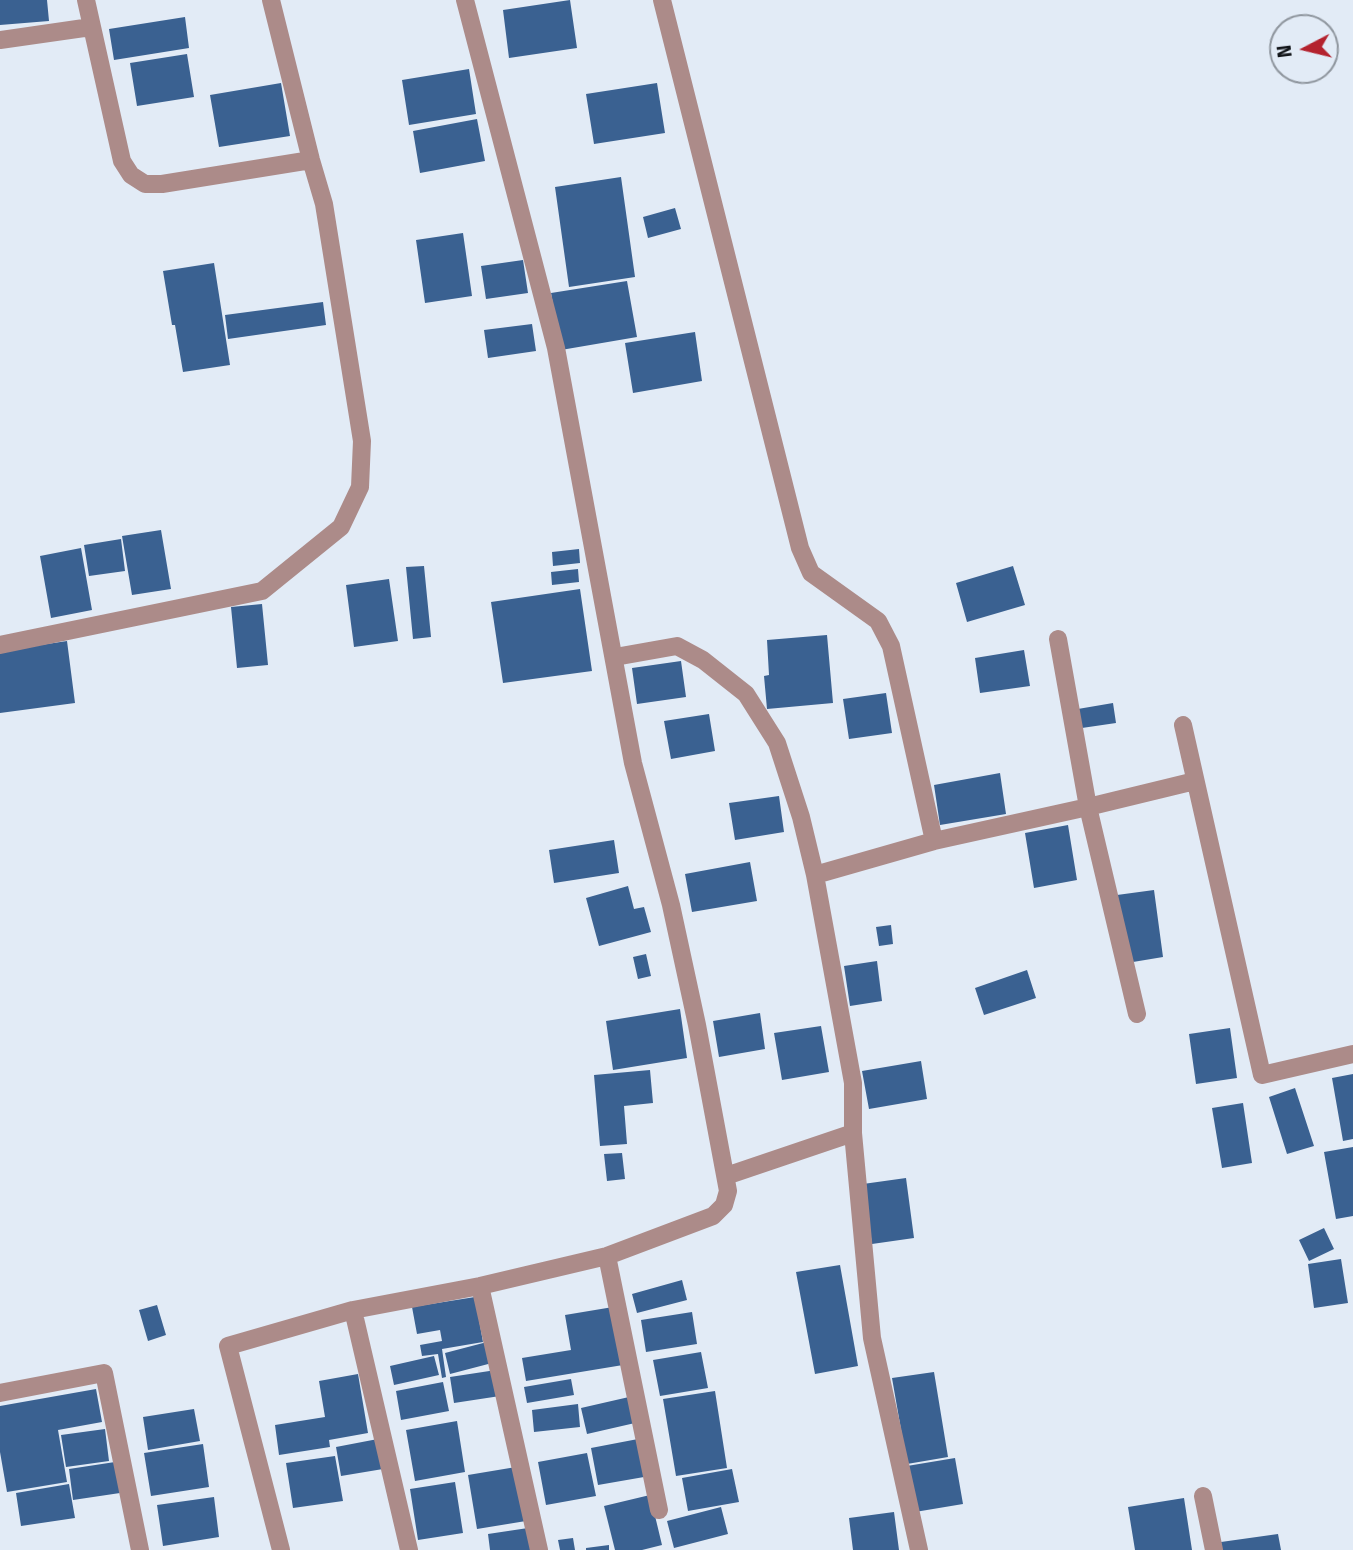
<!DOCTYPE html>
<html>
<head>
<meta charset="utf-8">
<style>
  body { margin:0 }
  #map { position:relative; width:1353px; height:1550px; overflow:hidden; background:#e2ebf6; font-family:"Fira Sans",sans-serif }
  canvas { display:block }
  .north { position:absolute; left:1269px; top:14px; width:70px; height:70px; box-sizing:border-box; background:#e2ebf6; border:2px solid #8f969e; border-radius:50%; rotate:263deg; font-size:19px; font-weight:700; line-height:28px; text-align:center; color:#13161a }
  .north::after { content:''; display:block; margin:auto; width:24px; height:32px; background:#b4222e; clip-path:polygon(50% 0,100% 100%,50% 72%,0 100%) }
</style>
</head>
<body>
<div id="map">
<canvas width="1353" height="1550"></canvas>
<div class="north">N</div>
</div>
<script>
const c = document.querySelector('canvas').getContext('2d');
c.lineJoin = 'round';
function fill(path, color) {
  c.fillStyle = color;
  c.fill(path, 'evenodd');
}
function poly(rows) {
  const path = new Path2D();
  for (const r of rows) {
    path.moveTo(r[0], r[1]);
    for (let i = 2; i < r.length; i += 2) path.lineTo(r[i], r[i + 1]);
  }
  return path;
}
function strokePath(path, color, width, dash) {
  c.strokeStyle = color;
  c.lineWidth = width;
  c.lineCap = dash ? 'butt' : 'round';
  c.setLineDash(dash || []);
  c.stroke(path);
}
fill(poly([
  [0,0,47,0,49,21,0,25],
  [570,0,577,48,509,58,503,10],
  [185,17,189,48,114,60,109,29],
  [187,54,194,97,137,106,130,63],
  [469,69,476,114,409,125,402,80],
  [281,83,290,136,219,147,210,95],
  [657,83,665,133,594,144,586,94],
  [477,119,485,161,420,173,413,131],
  [621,177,635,277,569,287,555,187],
  [675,208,681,229,648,238,643,217],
  [463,233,472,296,425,303,416,240],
  [523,260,528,293,486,299,481,266],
  [214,263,230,365,183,372,175,325,172,325,163,271],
  [627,281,637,337,561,350,551,293],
  [323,302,326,325,228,339,225,315],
  [532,324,536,351,488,358,484,330],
  [695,332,702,381,633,393,625,343],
  [161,530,171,589,132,595,122,536],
  [121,539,125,571,89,576,84,545],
  [81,548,92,610,51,618,40,556],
  [579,549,580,563,553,566,552,552],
  [424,566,431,637,413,639,406,567],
  [1013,566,1025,605,967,622,956,583],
  [578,569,579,582,552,585,551,572],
  [389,579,398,641,354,647,346,585],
  [580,589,592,671,503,683,491,602],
  [262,604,268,665,237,668,231,607],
  [827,635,833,703,767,709,764,676,769,675,767,640],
  [67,641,75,703,0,713,0,651],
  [1024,650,1030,686,980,693,975,658],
  [681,661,686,697,637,704,632,668],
  [886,693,892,733,849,739,843,699],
  [1113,703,1116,723,1075,729,1072,710],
  [709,714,715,751,671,759,664,721],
  [1000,773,1006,814,940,825,934,785],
  [779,796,784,832,735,840,729,803],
  [1068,825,1077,880,1034,888,1025,833],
  [614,840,619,873,554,883,549,850],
  [750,862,757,901,692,912,685,874],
  [628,886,634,909,644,907,651,932,599,946,586,898],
  [1154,890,1163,957,1127,963,1117,895],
  [891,925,893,944,879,946,876,927],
  [646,954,651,976,638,979,633,957],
  [877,961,882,1001,850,1006,844,966],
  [1027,970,1036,998,984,1015,975,988],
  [680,1009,687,1058,613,1070,606,1021],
  [760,1013,765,1049,719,1057,713,1021],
  [821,1026,829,1072,782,1080,774,1033],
  [1230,1028,1237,1078,1196,1084,1189,1034],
  [921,1061,927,1099,869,1109,862,1071],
  [650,1070,653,1103,624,1106,627,1144,600,1146,594,1075],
  [1353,1074,1353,1139,1343,1141,1332,1078],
  [1295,1088,1314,1146,1287,1154,1269,1097],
  [1243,1103,1252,1163,1222,1168,1212,1108],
  [1353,1147,1353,1216,1336,1219,1324,1152],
  [622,1153,625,1179,607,1181,604,1154],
  [906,1178,914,1238,872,1244,863,1184],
  [1324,1228,1334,1249,1309,1261,1299,1240],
  [1341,1259,1348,1303,1314,1308,1308,1264],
  [840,1265,858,1366,815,1374,796,1272],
  [682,1280,687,1300,637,1313,632,1294],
  [475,1297,483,1342,442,1349,446,1377,442,1378,438,1354,422,1356,420,1345,442,1341,440,1330,417,1334,412,1307],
  [157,1305,166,1335,148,1341,139,1310],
  [613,1307,623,1365,526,1381,522,1358,571,1350,565,1315],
  [692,1312,697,1344,646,1352,641,1320],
  [487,1342,492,1363,450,1374,445,1353],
  [701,1352,708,1388,660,1396,653,1360],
  [434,1356,439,1375,394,1385,390,1366],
  [496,1370,500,1396,454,1403,450,1377],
  [934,1372,948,1457,907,1464,892,1378],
  [358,1374,368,1433,329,1440,330,1447,279,1455,275,1425,325,1417,319,1381],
  [571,1379,574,1395,527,1403,524,1387],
  [443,1382,449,1411,401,1420,396,1391],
  [96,1389,102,1422,58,1430,67,1482,7,1492,0,1452,0,1406],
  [715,1391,727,1468,676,1476,663,1399],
  [629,1397,635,1423,587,1434,581,1408],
  [578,1404,580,1427,534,1432,532,1410],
  [194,1409,200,1441,148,1450,143,1417],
  [457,1421,465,1472,415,1481,406,1430],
  [105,1429,109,1461,66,1467,61,1435],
  [383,1438,389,1468,341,1476,336,1447],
  [638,1439,644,1477,598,1485,591,1448],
  [203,1444,209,1487,151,1496,144,1453],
  [587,1453,596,1496,546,1505,538,1462],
  [335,1456,343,1501,293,1508,286,1463],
  [955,1458,963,1504,915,1512,907,1466],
  [115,1462,120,1493,73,1500,69,1469],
  [516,1467,526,1521,477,1529,468,1475],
  [732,1469,739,1502,688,1511,682,1478],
  [455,1482,463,1533,418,1540,410,1489],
  [69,1484,75,1518,21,1526,16,1493],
  [650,1495,662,1545,642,1550,615,1550,604,1506],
  [214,1497,219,1537,163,1546,157,1505],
  [1184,1498,1192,1550,1135,1550,1128,1507],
  [721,1507,728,1534,674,1548,667,1521],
  [894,1512,899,1550,853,1550,849,1518],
  [528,1528,531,1550,490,1550,488,1534],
  [1278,1534,1281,1550,1222,1550,1221,1542],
  [573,1538,575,1550,560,1550,558,1540],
  [609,1545,609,1550,586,1550,586,1548]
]), '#3a6191');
strokePath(poly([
  [86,0,122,161,131,175,145,184,162,184,311,160],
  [662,0,800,548,811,573,878,621,891,646,934,841],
  [0,40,91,27],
  [1058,639,1088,807,1137,1014],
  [0,645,262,591,341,527,360,487,362,441,324,204,311,160,271,0],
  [615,657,677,646,703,660,746,694,777,743,801,817,815,875,853,1083,853,1133,872,1338,919,1550],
  [1183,725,1262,1075,1353,1054],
  [815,875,934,841,1088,807,1195,781],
  [726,1176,853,1133],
  [607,1256,659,1510],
  [480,1286,539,1550],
  [353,1310,409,1550],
  [0,1393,104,1373,140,1550],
  [1203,1496,1214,1550],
  [281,1550,228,1346,353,1310,480,1286,607,1256,713,1216,724,1205,728,1191,697,1025,671,905,633,763,556,348,465,0]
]), '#ac8b89', 18);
</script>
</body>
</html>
